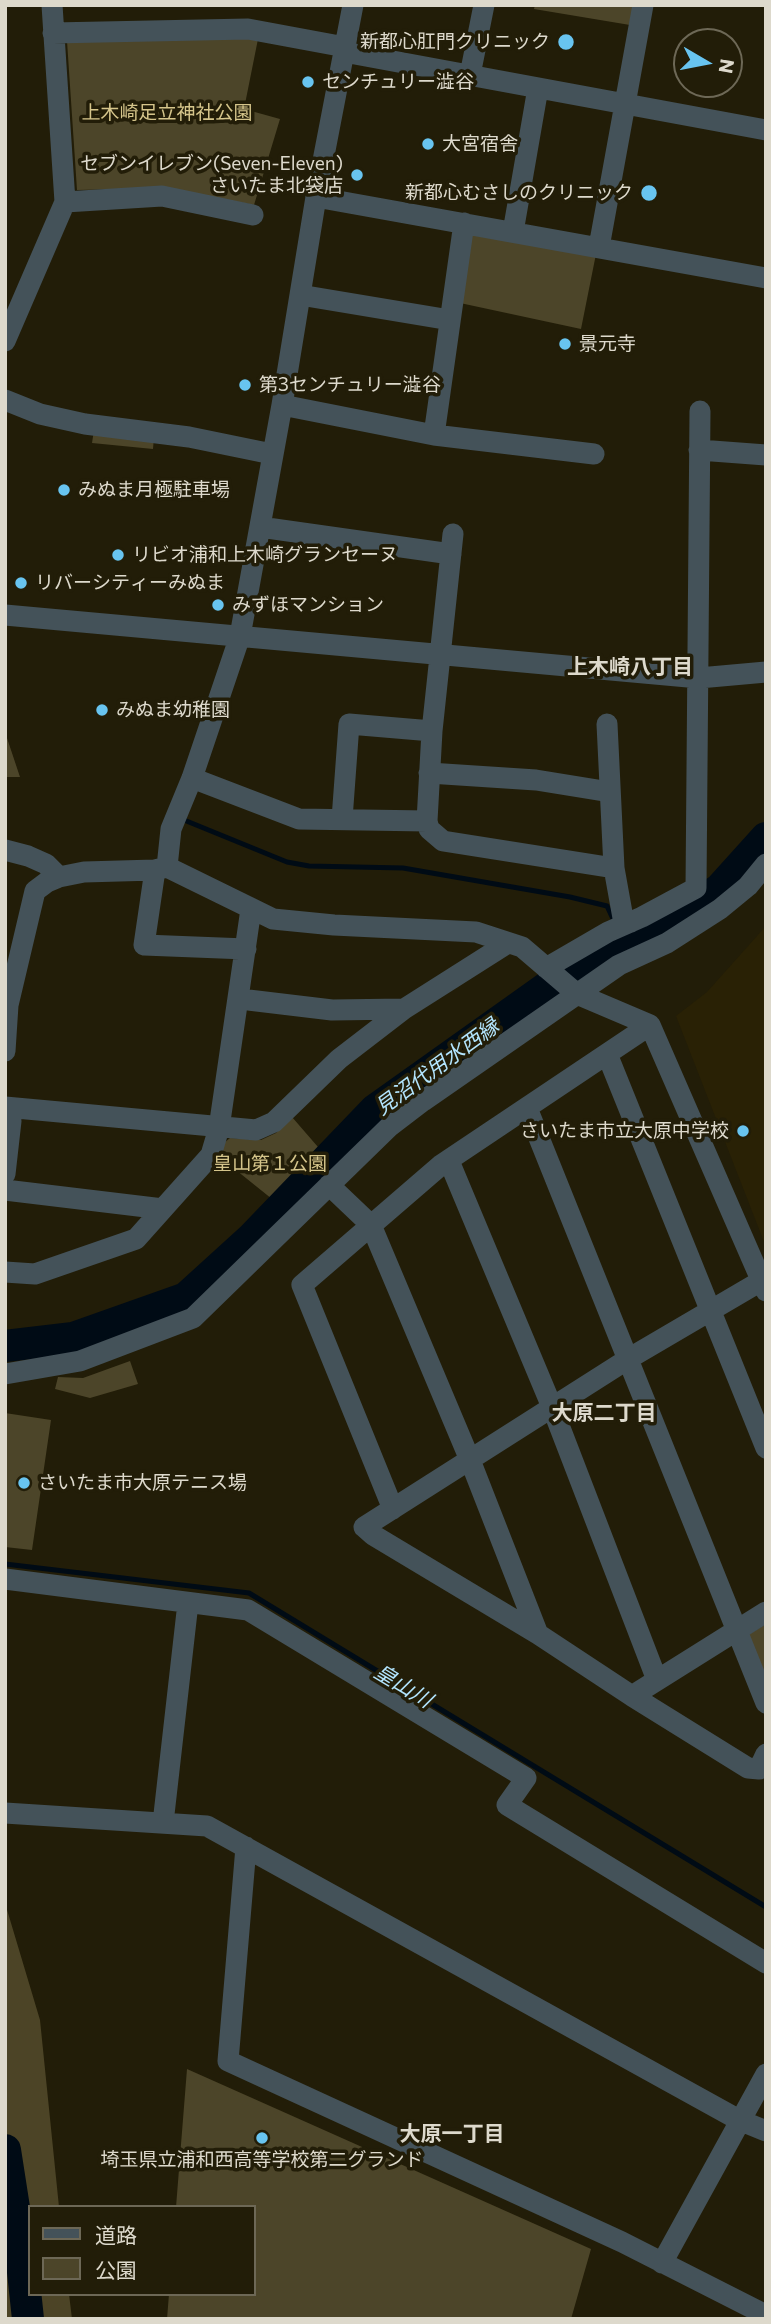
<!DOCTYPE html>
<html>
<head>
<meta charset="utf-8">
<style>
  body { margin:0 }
  #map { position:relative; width:771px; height:2324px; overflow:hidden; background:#221d08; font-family:Commissioner,"Noto Sans JP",sans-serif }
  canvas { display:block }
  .frame { position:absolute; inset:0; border:7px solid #ddd9cc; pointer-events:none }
  .legend { position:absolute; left:28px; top:2205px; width:228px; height:91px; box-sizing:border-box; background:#221d08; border:2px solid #6d6856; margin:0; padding:9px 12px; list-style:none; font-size:21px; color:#ddd9cc }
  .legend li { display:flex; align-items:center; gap:14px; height:35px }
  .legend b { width:35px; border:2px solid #6d6856 }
  .north { position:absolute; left:673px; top:28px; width:70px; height:70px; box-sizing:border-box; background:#221d08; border:2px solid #6d6856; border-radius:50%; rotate:100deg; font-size:19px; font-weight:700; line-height:28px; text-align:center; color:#ddd9cc }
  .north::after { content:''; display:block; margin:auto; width:24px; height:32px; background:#68c4f0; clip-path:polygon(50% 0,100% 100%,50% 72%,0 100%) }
</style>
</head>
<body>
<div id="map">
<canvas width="771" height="2324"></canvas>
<div class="frame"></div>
<ul class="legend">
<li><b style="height:9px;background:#445259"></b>道路</li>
<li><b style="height:19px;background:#4c4529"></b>公園</li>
</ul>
<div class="north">N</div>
</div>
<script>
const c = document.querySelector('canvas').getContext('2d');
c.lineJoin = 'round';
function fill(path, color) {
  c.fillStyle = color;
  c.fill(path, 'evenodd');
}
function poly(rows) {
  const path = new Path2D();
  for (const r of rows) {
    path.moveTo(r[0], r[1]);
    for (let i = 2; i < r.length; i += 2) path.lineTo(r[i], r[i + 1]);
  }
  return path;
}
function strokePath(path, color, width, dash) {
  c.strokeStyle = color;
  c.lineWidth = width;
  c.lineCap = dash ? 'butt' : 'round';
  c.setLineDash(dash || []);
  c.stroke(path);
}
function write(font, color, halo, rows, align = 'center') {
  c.font = font + ' Commissioner,"Noto Sans JP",sans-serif';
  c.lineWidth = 7;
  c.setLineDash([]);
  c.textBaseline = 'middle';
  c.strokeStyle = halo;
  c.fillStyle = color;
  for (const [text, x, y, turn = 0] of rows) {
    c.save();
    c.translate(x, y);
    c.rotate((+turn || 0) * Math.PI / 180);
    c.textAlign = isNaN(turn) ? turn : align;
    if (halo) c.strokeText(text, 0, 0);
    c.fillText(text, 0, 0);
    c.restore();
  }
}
fill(poly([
  [766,926,766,1247,676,1016,707,992]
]), '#292105');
fill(poly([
  [535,5,633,5,630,25,534,9],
  [259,34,244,109,280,119,254,205,166,188,77,190,67,41],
  [467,234,596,254,581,329,460,303],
  [94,430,154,437,153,449,92,443],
  [5,732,20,777,5,777],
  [292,1117,318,1147,272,1199,221,1158,224,1143,230,1138,261,1140,276,1133],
  [130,1361,138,1384,90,1398,55,1389,58,1377,83,1378],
  [5,1413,51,1420,32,1550,5,1547],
  [766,1624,766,1684,746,1636],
  [187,2069,591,2249,571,2319,167,2319,169,2294,254,2294,254,2207,176,2207]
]), '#4c4529');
fill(poly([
  [5,1903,40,2020,59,2207,30,2207,30,2294,69,2294,72,2319,5,2319]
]), '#4c4426');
strokePath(poly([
  [184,820,287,862,309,866,403,868,570,897,607,906,614,921],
  [5,1564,249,1593,766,1907]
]), '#000b15', 5);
strokePath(poly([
  [5,1346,73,1338,186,1298,252,1238,375,1110,580,964,625,940,684,913,720,889,766,838],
  [5,2150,21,2253,28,2319]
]), '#000b15', 32);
strokePath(poly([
  [53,33,248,29,345,47],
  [344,52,766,130],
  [470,75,484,5],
  [316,197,766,278],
  [65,202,162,196,253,215],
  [513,232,538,88],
  [599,247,643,5],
  [300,295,450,320],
  [5,341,65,202,52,5],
  [5,400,40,414,85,424,189,437,272,454],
  [282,405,434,435,464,223],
  [434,435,594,454],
  [699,450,766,455],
  [260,527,451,554],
  [453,534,432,731,427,821,429,829,443,841,614,868],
  [5,615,699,678,766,672],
  [607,724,614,868,623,918,631,922],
  [429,773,536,780,610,792],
  [192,778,299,819,427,821],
  [342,819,349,724,432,731],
  [5,850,28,856,46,864,59,877],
  [167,867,171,829,192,778,240,636,282,405,316,197,353,5],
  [155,870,144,945,246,949],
  [546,968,608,932,642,917,696,888,700,411],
  [240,999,332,1010,404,1009],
  [5,1051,8,1005,35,891,47,882,59,877,84,872,155,870,167,867,273,919,334,925,476,932,522,947,577,994,650,1025,766,1291],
  [607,1054,766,1448],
  [5,1107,256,1130,274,1122,339,1059,404,1009,508,943],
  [527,1108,766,1703],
  [5,1112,11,1121,5,1174],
  [449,1161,552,1407,657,1680],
  [329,1185,371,1225,470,1460,538,1634],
  [5,1190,163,1209],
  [5,1272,35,1274,136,1239,211,1155,219,1128,251,909],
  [761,1281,628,1359,364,1527,373,1535,538,1634,632,1696,766,1612],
  [5,1374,80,1361,193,1318,389,1127,423,1101,619,965,667,943,720,909,748,886,766,864],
  [393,1509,302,1285,441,1165,650,1025],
  [5,1579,248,1610,526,1778,507,1805,766,1963],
  [632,1696,748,1768,759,1769,766,1754],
  [5,1813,207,1826,739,2120,766,2131],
  [163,1823,188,1603],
  [246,1847,228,2061,622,2242,766,2315],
  [662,2263,766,2074]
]), '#445259', 21);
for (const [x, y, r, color] of [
  [566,42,9,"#68c4f0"],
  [308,82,7,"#68c4f0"],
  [428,144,7,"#68c4f0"],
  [357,175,7,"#68c4f0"],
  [649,193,9,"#68c4f0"],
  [565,344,7,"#68c4f0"],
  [245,385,7,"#68c4f0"],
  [64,490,7,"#68c4f0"],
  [118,555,7,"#68c4f0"],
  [21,583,7,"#68c4f0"],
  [218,605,7,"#68c4f0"],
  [102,710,7,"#68c4f0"],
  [743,1131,7,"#68c4f0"],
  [24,1483,7,"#68c4f0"],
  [262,2138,7,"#68c4f0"]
]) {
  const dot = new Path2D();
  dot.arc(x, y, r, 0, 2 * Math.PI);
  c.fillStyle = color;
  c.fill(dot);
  strokePath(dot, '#221d08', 2.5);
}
write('19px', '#ddd9cc', '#221d08', [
  ["新都心肛門クリニック",550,42,"right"],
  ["センチュリー澁谷",322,82],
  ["大宮宿舎",442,144],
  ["セブンイレブン(Seven-Eleven)",343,164,"right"],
  ["さいたま北袋店",343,186,"right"],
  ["新都心むさしのクリニック",633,193,"right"],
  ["景元寺",579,344],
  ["第3センチュリー澁谷",259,385],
  ["みぬま月極駐車場",78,490],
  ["リビオ浦和上木崎グランセーヌ",132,555],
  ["リバーシティーみぬま",35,583],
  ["みずほマンション",232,605],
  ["みぬま幼稚園",116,710],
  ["さいたま市立大原中学校",729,1131,"right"],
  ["さいたま市大原テニス場",38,1483],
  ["埼玉県立浦和西高等学校第二グランド",262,2160,"center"]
], 'left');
write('19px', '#d5c58b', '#221d08', [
  ["上木崎足立神社公園",167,113],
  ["皇山第１公園",270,1164]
]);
write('bold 21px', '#ddd9cc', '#221d08', [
  ["上木崎八丁目",630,667],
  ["大原二丁目",604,1413],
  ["大原一丁目",452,2134]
]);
write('italic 21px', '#b3e5fe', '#221d08', [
  ["見沼代用水西縁",437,1067,-36],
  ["皇山川",403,1686,31]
]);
</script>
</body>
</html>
